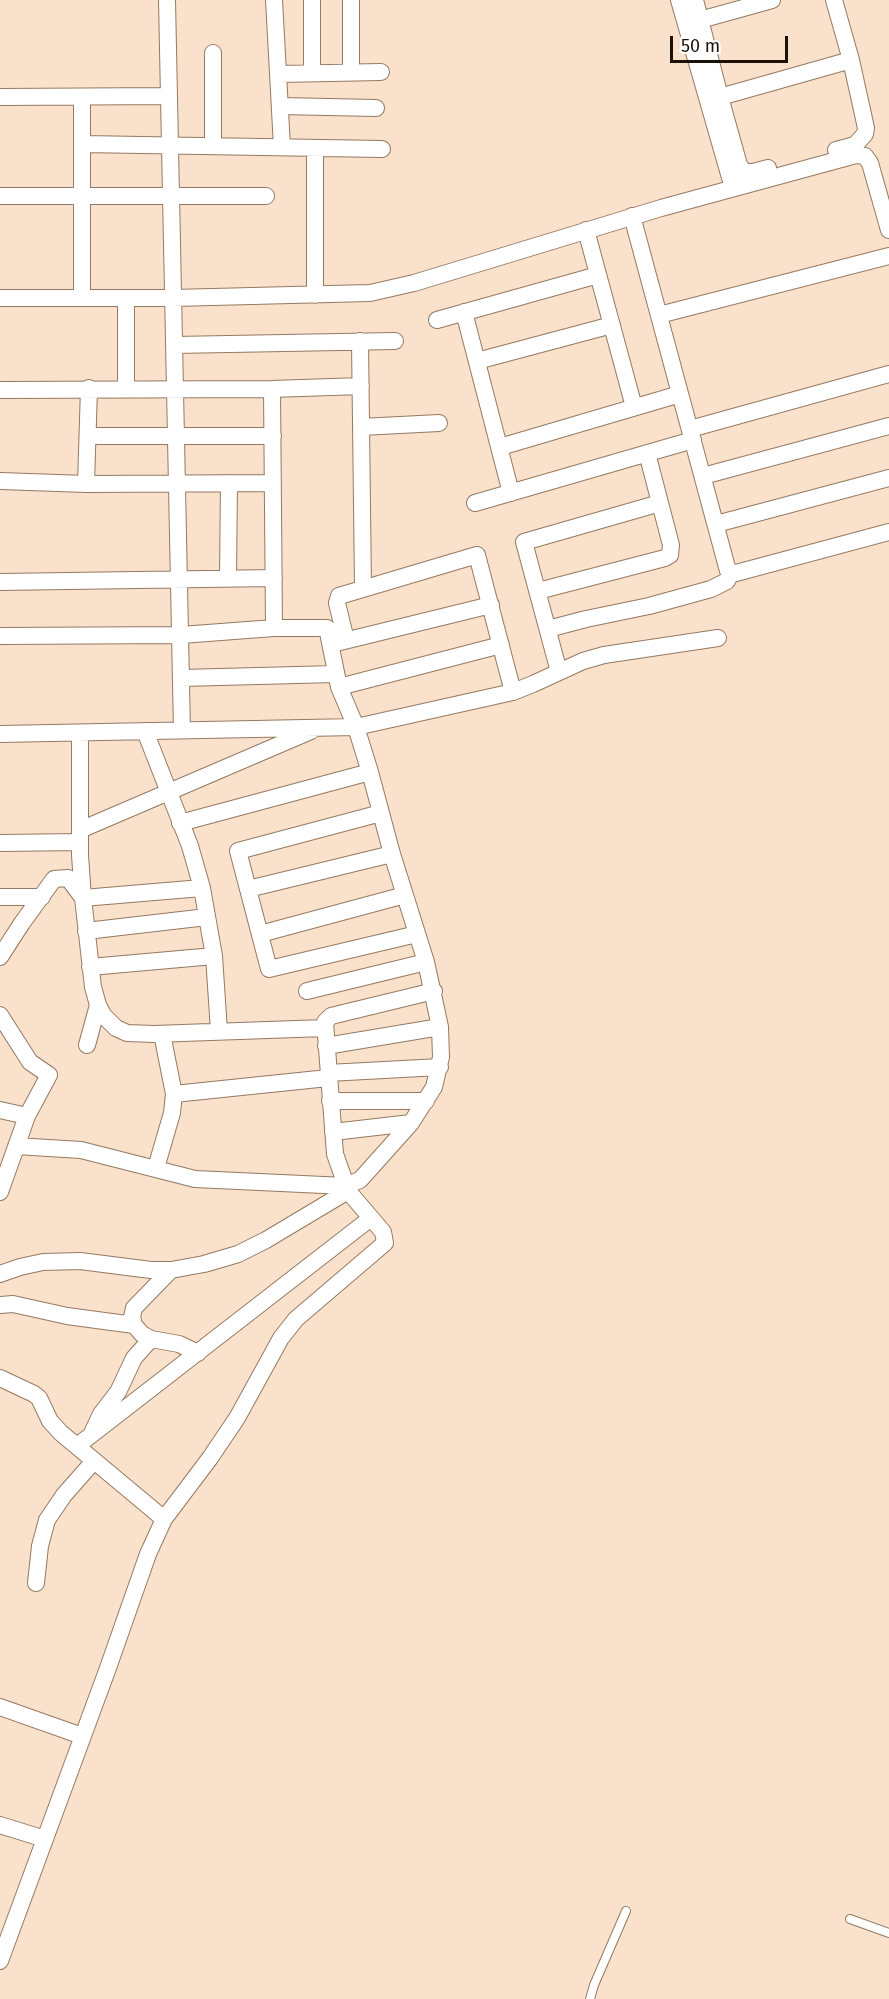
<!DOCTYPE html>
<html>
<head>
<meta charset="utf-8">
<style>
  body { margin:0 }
  #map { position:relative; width:889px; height:1999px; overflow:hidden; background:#fae1cc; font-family:"Fira Sans",sans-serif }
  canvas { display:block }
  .scale { position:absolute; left:670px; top:36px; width:118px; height:27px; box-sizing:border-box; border:3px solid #1c1108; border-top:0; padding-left:8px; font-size:18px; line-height:21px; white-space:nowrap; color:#1c1108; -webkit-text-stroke:4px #fff; paint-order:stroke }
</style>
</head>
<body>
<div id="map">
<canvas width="889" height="1999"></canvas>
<div class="scale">50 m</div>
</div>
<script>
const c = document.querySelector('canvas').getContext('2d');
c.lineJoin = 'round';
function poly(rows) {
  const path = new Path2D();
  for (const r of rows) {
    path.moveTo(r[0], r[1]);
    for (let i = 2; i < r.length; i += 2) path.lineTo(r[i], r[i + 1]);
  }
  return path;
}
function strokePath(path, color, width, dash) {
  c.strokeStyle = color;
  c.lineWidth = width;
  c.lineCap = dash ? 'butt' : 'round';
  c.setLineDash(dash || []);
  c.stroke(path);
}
const lane = poly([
  [850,1919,889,1933],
  [590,1999,594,1985,626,1911]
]);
const street = poly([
  [167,0,182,730],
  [274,0,282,147],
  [312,0,312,73],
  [351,0,351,72],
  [679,0,733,188],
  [695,0,720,97,739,165,744,172,753,172,768,168],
  [834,0,851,60,866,128,865,134,855,145,836,150],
  [700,20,772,0],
  [278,74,381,72],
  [0,97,169,96],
  [720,97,851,60],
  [280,106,376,108],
  [82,144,382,149],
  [213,146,213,53],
  [315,148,315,295],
  [0,196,266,196],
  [632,216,728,571,736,573,889,532],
  [586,230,634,407],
  [0,298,173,298,370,293,414,283,661,208,856,155,865,156,870,163,889,230],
  [82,298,82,97],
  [464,312,511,493],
  [659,315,889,256],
  [437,320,598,275],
  [360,341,363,588],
  [174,345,395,341],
  [477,361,612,325],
  [126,389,126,298],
  [272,389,274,628],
  [0,390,272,389,361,386],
  [361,427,439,423],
  [690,429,889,374],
  [88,436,273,436],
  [500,447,680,394],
  [703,476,889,426],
  [0,481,86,484,273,483],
  [86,484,89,388],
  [475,503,693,440],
  [716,524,889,478],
  [228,578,229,483],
  [0,582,274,578],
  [538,591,665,558,670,555,671,545,647,453],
  [548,629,586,619,649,606,711,589,727,581,731,573],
  [0,636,181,635,274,628,327,628,339,687,356,727,370,772,392,854,426,962,440,1027,441,1057,434,1087,411,1123,360,1180,345,1186,195,1179,81,1150,16,1146],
  [332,644,491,605],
  [559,672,524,542,660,503],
  [181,678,336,674],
  [339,687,501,645],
  [513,692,533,684,583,661,604,655,718,638],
  [145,731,190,846,202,888,214,956,219,1031],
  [80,733,80,855,83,898,93,987,98,1005,104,1016,116,1028,127,1033,154,1034,325,1028],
  [0,734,356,727,513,692,477,555,339,596,337,603,344,632,340,635,330,638],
  [381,813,238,851,269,969,417,934],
  [180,823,370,772],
  [80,830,311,731],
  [0,843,80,842],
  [248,889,392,854],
  [0,897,42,897],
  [86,931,207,917],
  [260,934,405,895],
  [0,957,22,923,54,879,68,878,83,898,202,888],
  [90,967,214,956],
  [307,991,426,962],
  [0,1015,30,1062,49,1075,27,1116,0,1192],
  [87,1045,98,1005],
  [326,1046,440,1027],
  [328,1073,440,1067],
  [174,1094,328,1078],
  [330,1101,426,1101],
  [0,1110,27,1116],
  [333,1132,411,1123],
  [156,1168,172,1113,174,1094,162,1034],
  [171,1270,134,1308,132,1317,134,1325,142,1334,151,1339,179,1344,198,1353],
  [0,1274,20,1267,43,1262,80,1261,151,1270,171,1270,204,1264,238,1254,266,1240,348,1191],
  [0,1305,13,1304,67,1316,134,1325],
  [0,1378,34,1394,39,1398,50,1421,61,1433,164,1519],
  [93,1431,101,1414,118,1392,134,1358,151,1339],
  [77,1446,371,1218],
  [36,1583,40,1546,47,1520,64,1495,94,1461],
  [0,1707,82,1736],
  [0,1825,45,1839],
  [0,1961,108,1668,148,1554,164,1519,210,1458,237,1418,281,1338,296,1319,385,1243,383,1232,348,1191,335,1154,325,1022,331,1016,434,991]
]);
strokePath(lane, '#957960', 10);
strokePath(street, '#957960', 18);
strokePath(lane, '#fff', 8);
strokePath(street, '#fff', 16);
</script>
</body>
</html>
